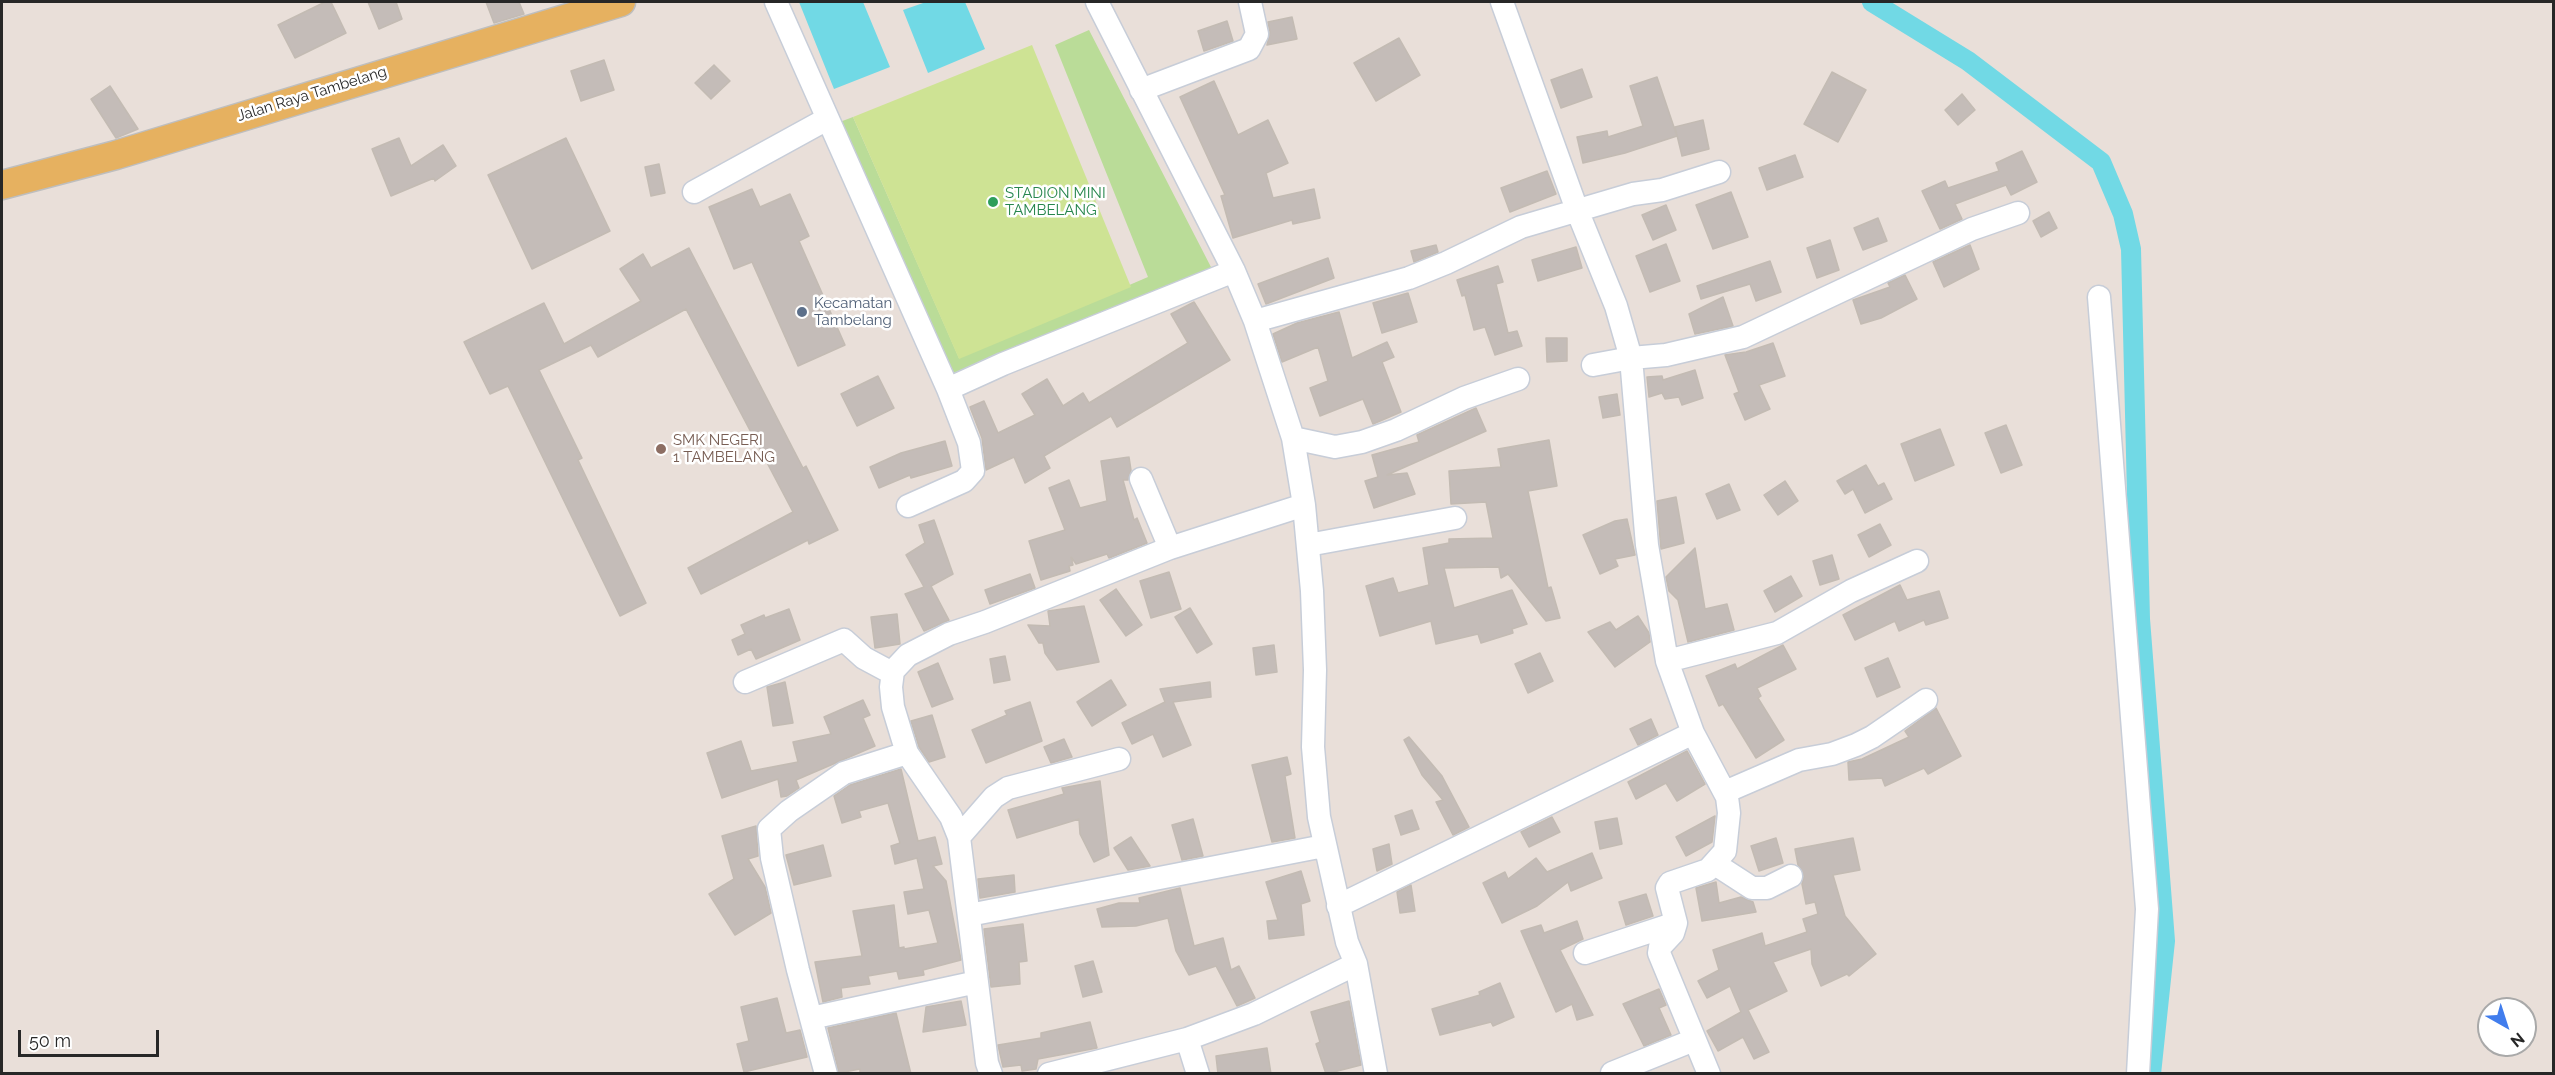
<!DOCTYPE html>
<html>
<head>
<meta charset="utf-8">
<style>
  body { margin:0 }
  #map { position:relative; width:2555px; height:1075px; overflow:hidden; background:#e9dfd9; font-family:Raleway,sans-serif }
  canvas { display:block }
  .frame { position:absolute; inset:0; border:3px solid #272727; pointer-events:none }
  .north { position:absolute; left:2477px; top:997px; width:60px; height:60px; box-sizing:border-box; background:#fff; border:2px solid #a9a9a9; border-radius:50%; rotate:141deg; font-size:16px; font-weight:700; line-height:24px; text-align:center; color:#272727 }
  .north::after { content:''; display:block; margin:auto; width:21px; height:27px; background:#417ded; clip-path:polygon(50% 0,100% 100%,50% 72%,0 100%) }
  .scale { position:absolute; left:18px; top:1030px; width:141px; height:27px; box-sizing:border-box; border:3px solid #272727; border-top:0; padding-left:8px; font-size:18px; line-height:21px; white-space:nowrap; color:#272727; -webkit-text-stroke:4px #fff; paint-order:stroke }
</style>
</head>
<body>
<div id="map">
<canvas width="2555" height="1075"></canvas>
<div class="frame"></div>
<div class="north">N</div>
<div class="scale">50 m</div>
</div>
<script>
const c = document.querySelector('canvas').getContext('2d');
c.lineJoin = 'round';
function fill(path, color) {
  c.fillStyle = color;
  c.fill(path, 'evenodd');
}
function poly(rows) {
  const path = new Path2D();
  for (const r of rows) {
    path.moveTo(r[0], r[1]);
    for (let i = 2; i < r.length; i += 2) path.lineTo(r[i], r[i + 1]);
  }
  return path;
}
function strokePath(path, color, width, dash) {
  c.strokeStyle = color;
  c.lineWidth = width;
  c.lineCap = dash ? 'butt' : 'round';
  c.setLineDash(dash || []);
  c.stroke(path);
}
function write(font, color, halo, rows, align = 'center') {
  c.font = font + ' Raleway,sans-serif';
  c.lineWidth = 5;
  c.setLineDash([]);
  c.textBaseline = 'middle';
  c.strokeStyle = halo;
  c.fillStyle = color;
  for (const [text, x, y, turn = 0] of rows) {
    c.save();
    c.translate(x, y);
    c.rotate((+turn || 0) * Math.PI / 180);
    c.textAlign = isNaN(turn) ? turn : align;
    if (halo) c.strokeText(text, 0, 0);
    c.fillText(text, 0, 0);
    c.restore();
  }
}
fill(poly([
  [1089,30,1212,269,950,383,837,123,853,117,959,358,1148,277,1055,45]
]), '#badc98');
fill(poly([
  [1032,45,1131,287,959,359,853,117]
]), '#cee394');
fill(poly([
  [799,2,863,2,890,67,834,89],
  [926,2,965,2,985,49,928,73,903,10]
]), '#71d9e5');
strokePath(poly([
  [1872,2,1968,61,2101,162,2123,214,2131,249,2140,619,2165,941,2151,1074]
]), '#71d9e5', 20);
const building = poly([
  [325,2,331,2,346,33,295,58,278,25,325,2],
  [368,2,396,2,402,19,379,29,368,2],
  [486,2,519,2,524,14,494,23,486,2],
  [1292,17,1297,39,1267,45,1270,32,1268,22,1292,17],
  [1227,21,1233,41,1204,51,1198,31,1227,21],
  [1399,38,1420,75,1376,101,1354,63,1399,38],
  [604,60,614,90,581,101,571,71,604,60],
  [714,65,730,81,711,99,695,83,714,65],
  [1582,69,1592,97,1561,108,1551,80,1582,69],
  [1832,72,1866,90,1838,142,1804,124,1832,72],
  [1657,77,1677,136,1625,153,1583,163,1577,137,1607,131,1608,137,1643,126,1630,86,1657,77],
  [1214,81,1238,135,1268,120,1288,163,1266,173,1273,198,1314,189,1320,218,1293,224,1292,220,1233,238,1221,196,1225,195,1180,97,1214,81],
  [110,86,138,129,116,138,91,99,110,86],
  [1962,94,1975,110,1958,125,1945,110,1962,94],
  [1703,120,1709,149,1682,156,1675,127,1703,120],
  [399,138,411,166,443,145,456,166,435,181,434,178,391,196,372,149,399,138],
  [566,138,610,231,532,269,488,175,566,138],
  [2022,151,2037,182,2011,195,2006,185,1955,204,1962,219,1940,229,1922,191,1945,181,1948,188,1999,171,1996,163,2022,151],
  [1795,155,1803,177,1767,190,1759,168,1795,155],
  [659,164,665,193,651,196,645,167,659,164],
  [1547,171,1556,194,1510,212,1501,188,1547,171],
  [752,189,760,207,790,194,809,236,799,241,845,345,798,366,752,262,734,269,709,207,752,189],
  [1731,192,1748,237,1713,249,1696,205,1731,192],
  [1666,205,1676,230,1653,240,1642,215,1666,205],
  [2049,212,2057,228,2041,237,2033,221,2049,212],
  [1878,218,1887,241,1863,250,1854,228,1878,218],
  [1830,240,1839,270,1817,278,1807,248,1830,240],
  [1666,244,1680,281,1650,292,1636,256,1666,244],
  [1436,245,1438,252,1414,262,1411,251,1436,245],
  [1970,245,1979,269,1944,287,1933,262,1970,245],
  [1576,247,1582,268,1538,281,1532,260,1576,247],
  [689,248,803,468,806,466,838,530,809,544,808,540,701,594,688,568,793,512,686,309,598,357,591,345,539,370,582,458,578,460,646,603,620,616,508,386,490,394,464,342,544,303,564,344,641,301,620,269,643,254,651,268,689,248],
  [1328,258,1334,278,1266,304,1258,284,1328,258],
  [1770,261,1781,292,1756,301,1750,284,1701,299,1697,286,1770,261],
  [1498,266,1503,282,1496,284,1508,333,1517,331,1522,346,1495,355,1485,327,1474,330,1465,295,1462,296,1457,280,1498,266],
  [1905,275,1917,299,1881,318,1861,324,1853,300,1890,287,1888,283,1905,275],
  [1408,293,1417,322,1382,333,1373,303,1408,293],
  [1723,297,1733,326,1695,334,1689,314,1723,297],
  [1194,302,1230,360,1117,427,1111,416,1044,456,1050,468,1025,483,1014,457,986,470,982,438,970,407,984,401,998,433,1035,415,1022,394,1047,379,1063,406,1083,393,1089,403,1188,343,1171,314,1194,302],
  [1339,312,1352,358,1387,342,1394,357,1382,362,1401,412,1373,424,1363,399,1320,416,1310,388,1328,381,1318,347,1282,362,1273,334,1297,323,1339,312],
  [1546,338,1567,338,1567,361,1547,362,1546,338],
  [1773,343,1785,376,1759,385,1770,409,1745,420,1734,394,1739,392,1725,355,1746,352,1773,343],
  [1695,370,1703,398,1682,405,1679,397,1665,399,1662,393,1649,397,1647,377,1662,376,1663,380,1695,370],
  [878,376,894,408,857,426,841,394,878,376],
  [1617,394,1620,415,1603,418,1599,397,1617,394],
  [1476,408,1486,431,1387,475,1407,473,1415,494,1374,508,1365,481,1378,477,1372,455,1419,442,1417,435,1476,408],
  [2006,425,2022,465,2001,473,1985,433,2006,425],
  [1940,429,1954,465,1915,481,1901,444,1940,429],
  [1549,440,1557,486,1528,491,1548,588,1551,587,1560,618,1546,621,1508,574,1501,578,1499,567,1444,568,1454,608,1512,590,1527,624,1512,629,1513,633,1481,643,1478,634,1436,644,1431,621,1380,636,1366,586,1393,578,1398,593,1429,585,1423,548,1449,543,1449,539,1493,538,1486,502,1451,504,1449,471,1501,467,1498,449,1549,440],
  [945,441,952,466,911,478,910,475,879,488,870,467,901,453,945,441],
  [1129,457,1131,470,1128,480,1123,480,1134,520,1137,518,1147,543,1109,558,1107,554,1076,564,1071,557,1073,565,1069,566,1070,571,1041,580,1029,541,1065,530,1049,488,1069,480,1080,508,1107,501,1101,461,1129,457],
  [1866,465,1878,486,1884,483,1892,499,1865,513,1853,489,1845,494,1837,481,1866,465],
  [1785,481,1798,501,1778,515,1764,495,1785,481],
  [1729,484,1740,510,1717,519,1706,494,1729,484],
  [1676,497,1684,543,1661,549,1657,501,1676,497],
  [1627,519,1635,555,1615,559,1618,566,1600,574,1583,535,1615,521,1627,519],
  [934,520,953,574,931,586,949,620,924,631,905,594,924,587,906,555,925,543,919,525,934,520],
  [1880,524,1891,545,1869,557,1858,535,1880,524],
  [1695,548,1705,609,1727,604,1734,630,1688,642,1678,600,1669,591,1666,577,1695,548],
  [1832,555,1839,579,1820,585,1813,561,1832,555],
  [1169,572,1181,609,1151,618,1140,581,1169,572],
  [1030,574,1035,588,990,604,985,590,1030,574],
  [1791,576,1802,596,1775,612,1764,591,1791,576],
  [1900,585,1907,600,1939,591,1948,618,1926,625,1924,620,1899,631,1895,621,1855,640,1843,615,1900,585],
  [1116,589,1142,625,1126,636,1100,600,1116,589],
  [1084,606,1099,662,1057,670,1045,653,1043,643,1039,643,1028,625,1050,626,1048,611,1084,606],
  [1190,608,1212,644,1197,653,1175,617,1190,608],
  [789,609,800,640,756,659,751,649,738,655,732,640,745,634,741,625,764,615,765,618,789,609],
  [897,614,900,644,875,648,871,617,897,614],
  [1638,616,1649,633,1650,642,1615,667,1588,632,1610,622,1616,630,1638,616],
  [1274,645,1277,672,1256,675,1253,648,1274,645],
  [1783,645,1796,669,1757,688,1761,696,1758,698,1784,740,1756,758,1723,704,1719,706,1706,676,1735,664,1737,669,1783,645],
  [1540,653,1553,681,1528,693,1515,664,1540,653],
  [1005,656,1010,680,994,683,990,659,1005,656],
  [1888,658,1900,687,1877,697,1865,668,1888,658],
  [938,663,953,699,932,707,918,672,938,663],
  [1111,680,1126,705,1092,726,1077,702,1111,680],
  [785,682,793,723,773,726,767,687,785,682],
  [1210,682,1211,697,1173,702,1191,745,1163,757,1153,734,1132,744,1122,723,1165,702,1160,689,1210,682],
  [863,700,870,715,863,718,875,746,796,780,799,788,787,796,781,797,778,779,722,798,707,753,741,741,751,771,798,762,793,742,831,734,824,717,863,700],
  [1030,702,1042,741,986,763,972,730,1007,715,1005,711,1030,702],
  [1936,708,1961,756,1928,774,1924,768,1885,786,1882,778,1849,780,1848,762,1862,759,1909,737,1905,731,1936,708],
  [932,715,945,757,929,762,919,747,911,721,932,715],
  [1651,719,1658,735,1638,745,1630,729,1651,719],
  [1409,737,1442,776,1469,827,1453,835,1436,802,1443,800,1422,775,1404,740,1409,737],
  [1064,739,1072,757,1051,763,1044,747,1064,739],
  [1687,751,1705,784,1677,801,1666,783,1636,799,1628,782,1687,751],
  [1287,757,1291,774,1285,776,1295,838,1272,842,1252,765,1287,757],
  [901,769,918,841,935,837,942,864,933,866,946,881,961,960,923,970,924,975,899,979,897,971,868,976,870,984,841,988,842,997,823,1002,815,962,862,956,853,911,894,905,899,948,904,947,904,949,938,943,929,910,908,914,904,892,924,889,917,858,895,864,891,846,900,843,888,803,859,811,861,817,842,823,834,796,850,785,901,769],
  [1100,781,1109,855,1094,862,1080,834,1079,819,1017,838,1008,810,1064,794,1062,788,1100,781],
  [1412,810,1419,829,1401,835,1395,816,1412,810],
  [1715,816,1712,842,1686,856,1676,837,1715,816],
  [1552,817,1560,832,1529,847,1521,832,1552,817],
  [1617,818,1622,844,1600,849,1595,822,1617,818],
  [1193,819,1203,856,1182,860,1172,825,1193,819],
  [756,826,758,856,748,859,765,887,771,913,735,935,709,894,734,879,722,836,756,826],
  [1131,837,1150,866,1128,870,1114,848,1131,837],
  [1776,838,1783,863,1759,871,1751,846,1776,838],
  [1853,838,1860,870,1833,875,1845,916,1876,954,1849,976,1847,974,1821,986,1812,964,1811,949,1773,962,1787,991,1748,1010,1769,1052,1754,1059,1743,1037,1718,1051,1707,1031,1741,1012,1730,986,1707,998,1698,981,1719,970,1713,950,1762,933,1765,946,1807,932,1803,919,1818,914,1815,902,1806,904,1802,884,1804,876,1798,865,1795,849,1853,838],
  [1389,844,1392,864,1377,871,1373,849,1389,844],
  [823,845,831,876,794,885,786,855,823,845],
  [1592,853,1602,878,1571,891,1568,882,1537,906,1502,923,1483,883,1505,872,1508,879,1536,858,1547,872,1592,853],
  [1301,871,1310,901,1301,904,1304,935,1269,939,1267,921,1278,920,1266,882,1301,871],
  [1014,875,1015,892,980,898,978,879,1014,875],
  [1716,882,1719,903,1741,897,1753,902,1756,912,1702,921,1696,888,1716,882],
  [1411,885,1415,911,1400,913,1397,892,1411,885],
  [1180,888,1194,946,1223,938,1231,970,1239,966,1255,998,1237,1006,1216,966,1189,975,1176,951,1168,918,1136,926,1102,927,1097,909,1119,903,1140,903,1139,898,1180,888],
  [1646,894,1653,916,1626,925,1619,902,1646,894],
  [1577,921,1583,939,1560,950,1593,1015,1577,1020,1572,1004,1556,1012,1521,931,1541,925,1544,933,1577,921],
  [1023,924,1027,961,1019,962,1020,984,991,987,984,929,1023,924],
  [1093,961,1102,992,1083,997,1075,966,1093,961],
  [1500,983,1514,1017,1493,1026,1491,1022,1440,1035,1432,1009,1480,995,1479,992,1500,983],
  [1659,989,1666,1005,1659,1008,1671,1035,1644,1046,1623,1004,1659,989],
  [777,998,786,1033,800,1030,807,1057,744,1072,737,1044,749,1041,741,1007,777,998],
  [961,1001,966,1025,923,1032,926,1007,961,1001],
  [1349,1001,1361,1065,1326,1074,1316,1044,1320,1042,1311,1012,1349,1001],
  [896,1013,911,1074,860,1074,860,1069,839,1073,828,1028,896,1013],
  [1090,1022,1097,1048,1038,1059,1036,1069,1022,1071,1021,1065,1003,1067,998,1045,1041,1038,1041,1033,1090,1022],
  [1267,1048,1271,1074,1218,1074,1216,1056,1267,1048]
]);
fill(building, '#c4bcb8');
strokePath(building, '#c3bbb3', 1.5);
const minor = poly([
  [776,2,948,389,1003,364,1234,271],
  [1097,2,1234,271,1255,321,1293,438,1304,505,1312,591,1315,670,1313,747,1319,817,1347,942,1356,964,1376,1074],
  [1502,2,1577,210,1616,306,1631,358,1647,545,1667,661,1693,733,1727,797,1729,813,1725,851,1708,870,1670,883,1667,888,1676,923,1673,933,1660,947,1659,953,1709,1074],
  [1141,90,1249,49,1257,34,1250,2],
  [694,192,827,119],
  [2099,297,2147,909,2138,1074],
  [1255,321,1409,278,1446,263,1521,227,1633,194,1662,190,1719,172],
  [1593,365,1631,358,1666,355,1743,337,1972,229,2018,213],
  [1293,438,1335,447,1362,442,1396,430,1464,398,1518,379],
  [1141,479,1170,548],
  [908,506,964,481,973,471,969,443,948,389],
  [1308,545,1455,518],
  [1667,661,1777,633,1851,591,1917,561],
  [745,682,844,640,864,658,892,673],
  [1725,792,1799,760,1832,754,1856,745,1872,737,1926,700],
  [959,837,994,797,1008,788,1119,759],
  [1715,864,1752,888,1767,888,1791,876],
  [1338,906,1693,733],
  [969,915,1324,846],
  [1585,953,1676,923],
  [811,1018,977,982],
  [1187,1039,1198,1074],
  [1612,1073,1694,1040],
  [826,1074,798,970,772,858,769,829,789,811,844,773,907,753],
  [991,1074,987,1063,959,837,951,817,907,753,893,707,891,687,893,671,908,655,949,634,985,622,1170,548,1304,505],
  [1049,1074,1187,1039,1254,1014,1356,964]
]);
const major = poly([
  [2,185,116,155,621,2]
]);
strokePath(minor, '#c7cdd8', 25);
strokePath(major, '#bebebe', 31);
strokePath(minor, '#fff', 22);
strokePath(major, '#e6b160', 28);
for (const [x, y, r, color] of [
  [993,202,6,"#2e9e5b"],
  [802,312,6,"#5c6f8a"],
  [661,449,6,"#8d6e63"]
]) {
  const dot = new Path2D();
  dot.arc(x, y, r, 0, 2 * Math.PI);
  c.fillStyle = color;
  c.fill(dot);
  strokePath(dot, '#fff', 2);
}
write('15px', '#272727', '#fff', [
  ["Jalan Raya Tambelang",312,94,-17]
]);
write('15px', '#27864d', '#fff', [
  ["STADION MINI",1005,193],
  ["TAMBELANG",1005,210]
], 'left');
write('15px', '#4e5e75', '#fff', [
  ["Kecamatan",814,303],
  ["Tambelang",814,320]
], 'left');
write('15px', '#785e54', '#fff', [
  ["SMK NEGERI",673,440],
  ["1 TAMBELANG",673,457]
], 'left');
</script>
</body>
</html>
